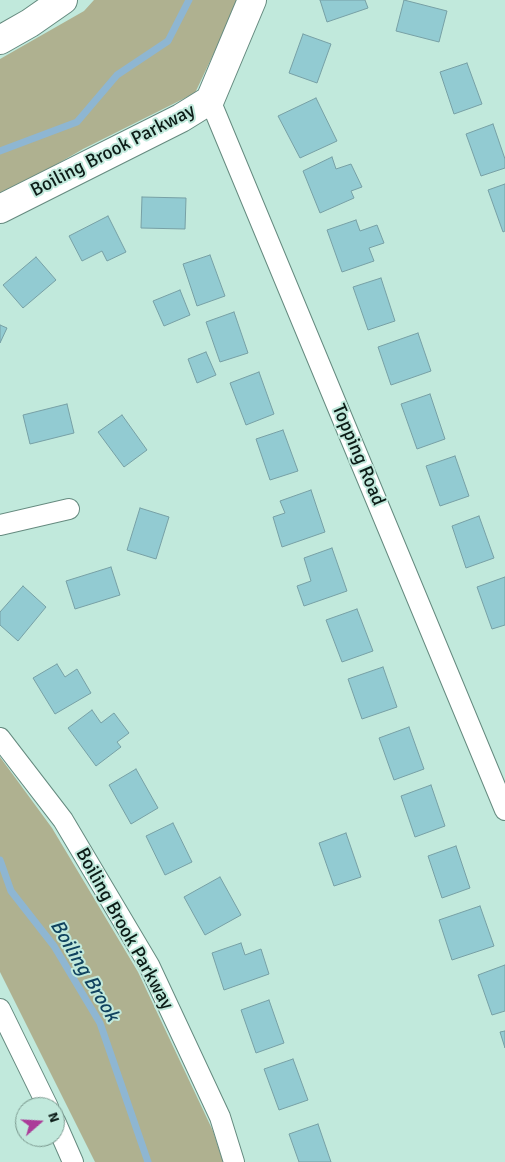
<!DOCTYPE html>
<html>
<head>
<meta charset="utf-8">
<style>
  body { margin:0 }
  #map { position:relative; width:505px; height:1162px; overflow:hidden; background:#c1e9dc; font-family:Signika,sans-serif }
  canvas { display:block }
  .north { position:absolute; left:15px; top:1097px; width:50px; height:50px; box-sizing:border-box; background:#c1e9dc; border:1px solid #79978d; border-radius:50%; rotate:71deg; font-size:14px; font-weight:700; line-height:20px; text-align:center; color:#0c1c17 }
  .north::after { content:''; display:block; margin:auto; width:18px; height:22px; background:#ab3c99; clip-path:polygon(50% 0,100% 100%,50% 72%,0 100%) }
</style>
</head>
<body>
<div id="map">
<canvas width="505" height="1162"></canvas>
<div class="north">N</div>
</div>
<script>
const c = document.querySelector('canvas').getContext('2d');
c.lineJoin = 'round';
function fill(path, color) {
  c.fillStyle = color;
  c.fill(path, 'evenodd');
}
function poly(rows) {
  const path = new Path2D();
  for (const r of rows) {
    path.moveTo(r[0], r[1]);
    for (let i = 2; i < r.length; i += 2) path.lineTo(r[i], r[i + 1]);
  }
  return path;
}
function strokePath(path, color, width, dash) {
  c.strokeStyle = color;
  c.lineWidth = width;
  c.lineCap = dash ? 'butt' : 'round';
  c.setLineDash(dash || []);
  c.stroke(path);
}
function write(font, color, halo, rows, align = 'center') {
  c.font = font + ' Signika,sans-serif';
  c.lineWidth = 4;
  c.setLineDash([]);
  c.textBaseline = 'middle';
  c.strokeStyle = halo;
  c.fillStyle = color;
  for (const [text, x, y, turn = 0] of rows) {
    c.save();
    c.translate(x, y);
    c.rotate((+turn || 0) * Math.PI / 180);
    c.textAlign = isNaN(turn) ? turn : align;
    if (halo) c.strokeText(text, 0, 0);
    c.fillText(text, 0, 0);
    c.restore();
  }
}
fill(poly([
  [94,0,239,0,195,93,83,149,0,197,0,59,84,11],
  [0,757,52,828,138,972,213,1131,223,1162,95,1162,0,972]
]), '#afb190');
strokePath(poly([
  [0,151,77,122,117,75,168,41,189,0],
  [0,860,11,891,54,946,100,1023,148,1162]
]), '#8eb6d2', 7);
const building = poly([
  [320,0,365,0,368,8,327,22,320,0],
  [404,0,447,11,439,42,396,31,404,0],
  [303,34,331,44,317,83,289,73,303,34],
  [467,63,482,104,454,114,440,72,467,63],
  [316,98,337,141,300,158,278,116,316,98],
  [493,124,505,159,505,168,481,176,466,134,493,124],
  [332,157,336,169,351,164,362,187,351,191,354,198,320,213,303,171,332,157],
  [505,184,505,231,503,232,488,190,505,184],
  [142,197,186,198,185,229,141,228,142,197],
  [108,216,126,252,107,261,102,251,82,261,69,236,108,216],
  [356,220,360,231,377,225,384,243,369,248,374,261,342,272,327,230,356,220],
  [210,255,225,296,197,306,183,264,210,255],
  [36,257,56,280,23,308,3,285,36,257],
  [381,278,395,321,368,330,353,287,381,278],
  [180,290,190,315,164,326,153,301,180,290],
  [234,312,248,353,220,362,206,322,234,312],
  [0,325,7,328,0,343,0,325],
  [418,333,431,371,391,385,378,347,418,333],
  [206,352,216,375,197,383,188,359,206,352],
  [259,372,274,414,246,425,230,383,259,372],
  [430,394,445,439,417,449,401,404,430,394],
  [67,404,74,433,30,444,23,415,67,404],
  [122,415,147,450,124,467,98,432,122,415],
  [283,430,298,471,270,480,256,439,283,430],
  [455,456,469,496,440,506,426,466,455,456],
  [311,490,325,532,282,547,273,517,285,513,280,501,311,490],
  [140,508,169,517,156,559,127,550,140,508],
  [479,516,494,558,466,568,452,526,479,516],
  [332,548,347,591,304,606,297,586,311,581,304,558,332,548],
  [111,567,120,595,75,609,66,581,111,567],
  [505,577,505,625,492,629,477,587,505,577],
  [23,586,46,607,18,641,0,625,0,612,23,586],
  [357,609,373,651,342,662,326,620,357,609],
  [57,664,65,677,77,669,91,693,55,714,33,678,57,664],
  [383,667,397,707,362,719,348,679,383,667],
  [92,710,101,723,114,713,129,733,117,742,121,747,96,766,68,728,92,710],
  [409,727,424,769,394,780,379,738,409,727],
  [136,769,158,808,131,824,109,785,136,769],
  [431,785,445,826,415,837,401,796,431,785],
  [173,823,192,862,165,875,146,836,173,823],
  [346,833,361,877,334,886,319,843,346,833],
  [456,846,470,888,442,898,428,856,456,846],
  [220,877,241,915,205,935,184,897,220,877],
  [480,906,494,946,452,960,439,920,480,906],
  [241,943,245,955,261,949,269,974,224,990,212,953,241,943],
  [505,965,505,1011,492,1015,478,975,505,965],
  [269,1000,284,1043,256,1053,241,1010,269,1000],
  [505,1031,505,1048,500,1032,505,1031],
  [293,1059,308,1100,279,1110,264,1069,293,1059],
  [318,1124,331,1162,299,1162,289,1134,318,1124]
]);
fill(building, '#92cbd2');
strokePath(building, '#77a0a5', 1);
const street = poly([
  [210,100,505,810],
  [0,525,69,509],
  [0,738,63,820,149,965,220,1117,234,1162],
  [0,1009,48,1107],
  [55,1121,73,1162]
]);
const secondary = poly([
  [0,40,30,23,63,0],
  [0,209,181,118,210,100,252,0]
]);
strokePath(street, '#658a7f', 22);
strokePath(secondary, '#658a7f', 30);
strokePath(street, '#fff', 20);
strokePath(secondary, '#fff', 28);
write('19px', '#0c1c17', '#c1e9dc', [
  ["Boiling Brook Parkway",113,151,-27],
  ["Topping Road",358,455,67],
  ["Boiling Brook Parkway",124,929,61]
]);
write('italic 20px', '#11435f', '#c1e9dc', [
  ["Boiling Brook",84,971,59]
]);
</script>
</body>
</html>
